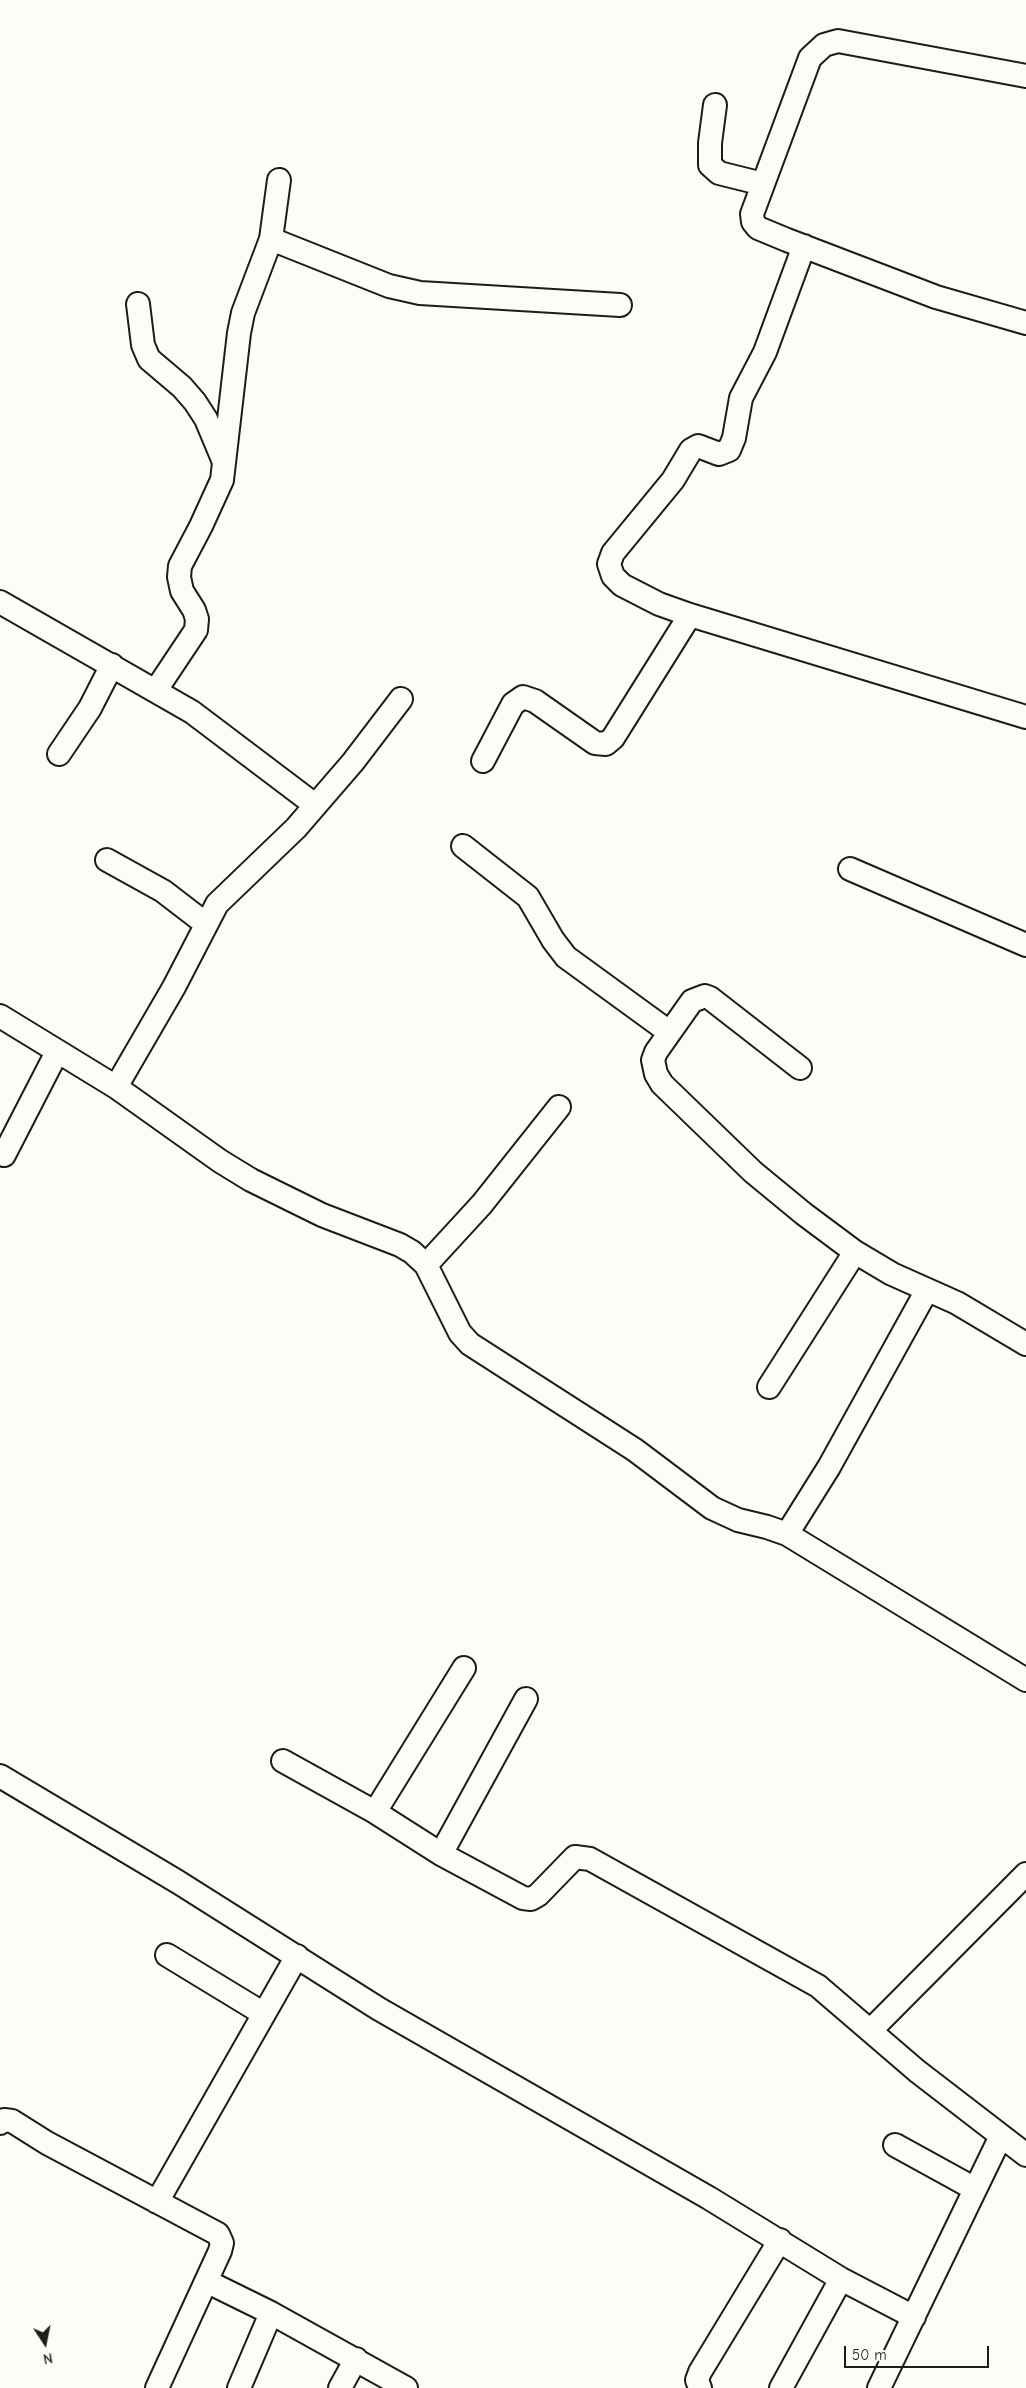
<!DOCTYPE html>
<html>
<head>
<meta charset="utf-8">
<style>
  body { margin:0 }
  #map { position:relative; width:1026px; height:2388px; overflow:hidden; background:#fdfcf7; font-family:"Comic Neue",sans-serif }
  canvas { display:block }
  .north { position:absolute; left:20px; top:2318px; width:50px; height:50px; -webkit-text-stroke:4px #fdfcf7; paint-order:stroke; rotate:169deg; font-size:14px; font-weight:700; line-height:20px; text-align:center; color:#1c1c1c }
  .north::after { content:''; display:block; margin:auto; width:18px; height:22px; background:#1c1c1c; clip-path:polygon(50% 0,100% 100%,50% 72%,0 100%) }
  .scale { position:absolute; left:844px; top:2346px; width:145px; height:22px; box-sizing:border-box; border:2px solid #1c1c1c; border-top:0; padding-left:6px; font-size:15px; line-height:18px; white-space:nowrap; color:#1c1c1c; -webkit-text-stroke:4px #fdfcf7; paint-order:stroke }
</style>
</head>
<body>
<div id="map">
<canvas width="1026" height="2388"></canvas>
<div class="north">N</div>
<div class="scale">50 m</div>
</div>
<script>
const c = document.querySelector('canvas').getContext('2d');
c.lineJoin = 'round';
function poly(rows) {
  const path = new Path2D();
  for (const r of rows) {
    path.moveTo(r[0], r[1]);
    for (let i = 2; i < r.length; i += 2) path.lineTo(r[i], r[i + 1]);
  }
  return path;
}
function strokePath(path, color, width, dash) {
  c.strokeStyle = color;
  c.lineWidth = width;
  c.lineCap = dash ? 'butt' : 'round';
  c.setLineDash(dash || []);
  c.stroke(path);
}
const street = poly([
  [1026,76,838,41,824,45,810,58,752,214,753,222,758,228,787,240,936,297,1026,323],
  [715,105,710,143,710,165,719,173,763,184],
  [271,239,389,286,420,293,620,305],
  [804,246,765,352,741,398,734,438,729,450,719,454,698,446,691,450,673,480,613,553,609,564,613,576,622,585,659,604,690,615,1026,717],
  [138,304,143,345,149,359,182,387,195,402,206,419,224,462],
  [0,602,192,712,315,805],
  [156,690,196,630,197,619,194,610,182,591,179,577,180,566,201,526,222,480,239,333,243,313,271,239,279,180],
  [59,754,90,708,112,665],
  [483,761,513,704,523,697,535,701,595,743,606,744,613,738,690,615],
  [463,846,528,897,553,940,566,957,669,1032],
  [107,860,163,891,206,924],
  [850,869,1026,945],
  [0,1016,116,1087,220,1161,251,1180,322,1215,400,1245,412,1252,426,1265,460,1333,470,1344,635,1450,712,1508,738,1520,767,1527,787,1534,1026,1680],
  [800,1068,710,998,705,996,692,1001,656,1052,653,1060,656,1074,662,1084,753,1172,804,1214,855,1252,892,1274,957,1303,1026,1344],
  [116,1087,174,987,217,904,296,828,353,762,401,699],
  [4,1155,57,1052],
  [426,1265,482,1204,559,1107],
  [769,1387,855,1252],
  [787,1534,829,1467,927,1290],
  [283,1761,375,1812,441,1854,523,1898,531,1899,538,1895,575,1857,590,1859,818,1986,917,2071,1026,2155],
  [0,1776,178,1882,379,2009,709,2198,841,2279,914,2317],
  [375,1812,464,1668],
  [441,1854,526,1699],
  [167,1955,264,2014],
  [871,2030,1026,1874],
  [0,2123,4,2120,12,2121,47,2143,218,2234,222,2243,220,2251,157,2388],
  [895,2145,975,2189],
  [157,2202,297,1956],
  [208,2282,271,2313,406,2388],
  [239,2388,271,2313],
  [340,2388,356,2359],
  [700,2388,697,2380,700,2372,780,2240],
  [781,2388,841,2279],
  [879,2388,1001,2136]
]);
strokePath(street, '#1c1c1c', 26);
strokePath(street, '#fdfcf7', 22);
</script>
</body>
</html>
